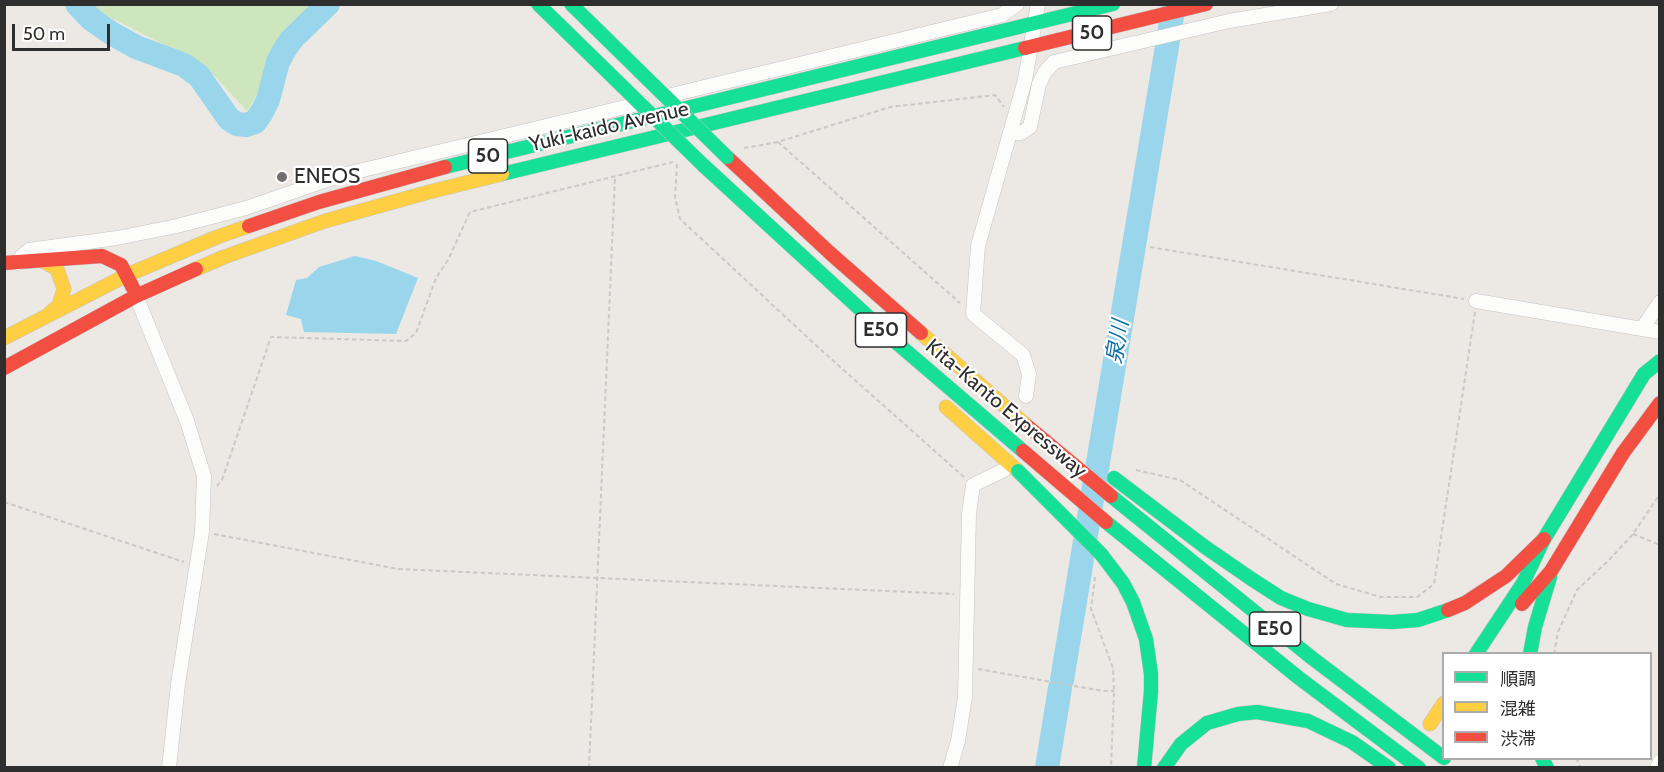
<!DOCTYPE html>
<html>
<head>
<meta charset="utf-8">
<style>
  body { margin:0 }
  #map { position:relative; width:1664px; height:772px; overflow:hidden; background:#ece8e4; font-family:Cabin,"Noto Sans JP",sans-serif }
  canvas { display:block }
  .frame { position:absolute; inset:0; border:6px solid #2e2e2e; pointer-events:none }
  .legend { position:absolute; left:1442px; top:652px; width:210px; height:108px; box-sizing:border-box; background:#fff; border:2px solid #ababab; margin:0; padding:8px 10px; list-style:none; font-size:18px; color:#2e2e2e }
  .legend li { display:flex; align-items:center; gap:12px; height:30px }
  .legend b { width:30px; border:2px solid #ababab }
  .scale { position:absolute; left:12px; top:24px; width:98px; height:27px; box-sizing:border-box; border:3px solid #2e2e2e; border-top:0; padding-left:8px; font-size:18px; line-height:21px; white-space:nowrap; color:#2e2e2e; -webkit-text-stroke:4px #fff; paint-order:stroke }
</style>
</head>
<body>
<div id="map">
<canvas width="1664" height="772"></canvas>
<div class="frame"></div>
<ul class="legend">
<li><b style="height:8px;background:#16e098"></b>順調</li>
<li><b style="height:8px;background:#ffcf43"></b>混雑</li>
<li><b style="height:8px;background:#f24e42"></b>渋滞</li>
</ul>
<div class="scale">50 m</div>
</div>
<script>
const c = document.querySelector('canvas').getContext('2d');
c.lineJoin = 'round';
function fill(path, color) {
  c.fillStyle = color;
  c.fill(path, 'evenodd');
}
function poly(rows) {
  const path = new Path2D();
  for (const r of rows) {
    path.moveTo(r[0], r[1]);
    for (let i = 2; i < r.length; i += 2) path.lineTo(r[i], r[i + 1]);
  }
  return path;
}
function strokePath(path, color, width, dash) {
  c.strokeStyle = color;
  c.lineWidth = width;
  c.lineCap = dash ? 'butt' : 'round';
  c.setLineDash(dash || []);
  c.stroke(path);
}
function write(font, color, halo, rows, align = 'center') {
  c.font = font + ' Cabin,"Noto Sans JP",sans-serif';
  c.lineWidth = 4.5;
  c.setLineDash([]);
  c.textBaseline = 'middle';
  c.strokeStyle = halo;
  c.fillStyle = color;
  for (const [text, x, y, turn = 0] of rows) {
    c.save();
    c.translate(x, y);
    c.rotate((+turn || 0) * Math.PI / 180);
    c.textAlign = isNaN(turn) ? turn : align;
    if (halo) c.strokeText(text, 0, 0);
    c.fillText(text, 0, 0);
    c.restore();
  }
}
fill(poly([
  [90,5,314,5,271,53,258,93,247,111,205,66,92,8]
]), '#cee6be');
fill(poly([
  [355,256,376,261,418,278,396,334,304,332,301,319,286,315,296,280,307,278,319,267]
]), '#99d6ec');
strokePath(poly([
  [77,4,91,19,111,33,136,47,184,65,199,76,229,119,237,124,246,125,255,122,262,112,268,100,278,62,285,49,292,39,328,4],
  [1062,680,1174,4],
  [1047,768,1060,688]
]), '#99d6ec', 24);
const street = poly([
  [663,97,1002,15,1017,4],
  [1010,133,1021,133,1030,127,1039,84,1045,72,1054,62,1229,21,1331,4],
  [18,263,22,256,29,250,117,238,177,226,246,208,342,175,642,103],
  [136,296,187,421,204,476,202,532,178,684,169,768],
  [1476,301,1660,332],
  [1642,329,1660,302],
  [1026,396,1029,374,1023,355,973,314,978,246,1025,80,1038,4],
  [950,768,958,741,965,697,969,514,973,485,1004,470],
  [1657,768,1660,762]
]);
const fast = poly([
  [703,165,898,344,1023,451],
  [445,167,1113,4],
  [502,174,1025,48],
  [1114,478,1205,547,1253,580,1281,598,1308,609,1347,620,1392,622,1418,620,1448,610],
  [1111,496,1312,658,1444,758],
  [1106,522,1299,678,1419,768],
  [1101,554,1123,583,1133,602,1146,639,1151,674,1151,691,1144,768],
  [1476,654,1523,583,1544,539,1644,374,1660,361],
  [1530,654,1535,627,1550,577],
  [1542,758,1547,768],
  [1164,768,1181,744,1207,723,1238,714,1257,712,1308,721,1352,742,1389,768]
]);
const slow = poly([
  [43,261,57,269,64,289,59,305,48,315],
  [196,269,224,257,325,221,429,192,502,174],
  [921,333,1027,426],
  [4,338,127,275,217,237,249,226],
  [946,407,1018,471],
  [1430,724,1444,703]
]);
const jam = poly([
  [1025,48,1206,4],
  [727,157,830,253,921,333],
  [249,226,319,202,445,167],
  [4,263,102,256,121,265,133,288],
  [4,368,136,296,196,269],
  [1522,604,1551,571,1623,453,1660,403],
  [1448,610,1465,603,1506,576,1544,539]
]);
strokePath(street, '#c5c4c5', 15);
strokePath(fast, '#c5c4c5', 15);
strokePath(slow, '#c5c4c5', 15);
strokePath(jam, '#c5c4c5', 15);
strokePath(poly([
  [778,142,960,303],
  [744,148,778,142,890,107,995,95,1004,107],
  [677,164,675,197,680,219,820,349,964,477],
  [1150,247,1464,299],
  [1136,470,1180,480,1336,584,1381,597,1417,597,1434,584,1475,312],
  [217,486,222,480,271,337,406,341,416,333,436,278,448,260,470,212,673,162],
  [4,502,184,562],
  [214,534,398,569,954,594],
  [1633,534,1660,545],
  [1095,577,1091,609,1113,668,1114,691,1111,768],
  [1554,654,1558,632,1577,590,1609,560,1633,534,1660,494],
  [978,669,1103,691,1114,691],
  [1576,758,1581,768],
  [589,768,615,177]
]), '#c9c9c8', 2, [4.5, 3]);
strokePath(street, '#fcfcfb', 14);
strokePath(fast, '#16e098', 14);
strokePath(slow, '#ffcf43', 14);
strokePath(jam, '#f24e42', 14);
const fastBridge = poly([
  [538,4,703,165],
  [571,4,727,157],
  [1018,471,1101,554]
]);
const jamBridge = poly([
  [1027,426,1111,496],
  [1023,451,1106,522]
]);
strokePath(fastBridge, '#c6c5c4', 15, []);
strokePath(jamBridge, '#c6c5c4', 15, []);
strokePath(fastBridge, '#16e098', 14);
strokePath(jamBridge, '#f24e42', 14);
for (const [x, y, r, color] of [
  [282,177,6,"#706f6e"]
]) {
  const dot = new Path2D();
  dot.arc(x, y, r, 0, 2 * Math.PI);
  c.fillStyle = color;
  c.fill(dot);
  strokePath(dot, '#fff', 2);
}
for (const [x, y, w] of [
  [1092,33,39],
  [488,156,39],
  [881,330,51],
  [1275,629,51]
]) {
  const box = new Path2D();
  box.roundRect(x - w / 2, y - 17, w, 34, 4.5);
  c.fillStyle = '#fff';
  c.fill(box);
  strokePath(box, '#2e2e2e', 1.5);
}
write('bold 20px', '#2e2e2e', null, [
  ["50",1092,33],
  ["50",488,156],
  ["E50",881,330],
  ["E50",1275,629]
]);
write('21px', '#2e2e2e', '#fff', [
  ["Yuki-kaido Avenue",609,127,-13],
  ["Kita-Kanto Expressway",1006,409,40]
]);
write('21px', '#2e2e2e', '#fff', [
  ["ENEOS",294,177]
], 'left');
write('italic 22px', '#0d6fa3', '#fff', [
  ["泉川",1118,342,-81]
]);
</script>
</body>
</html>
